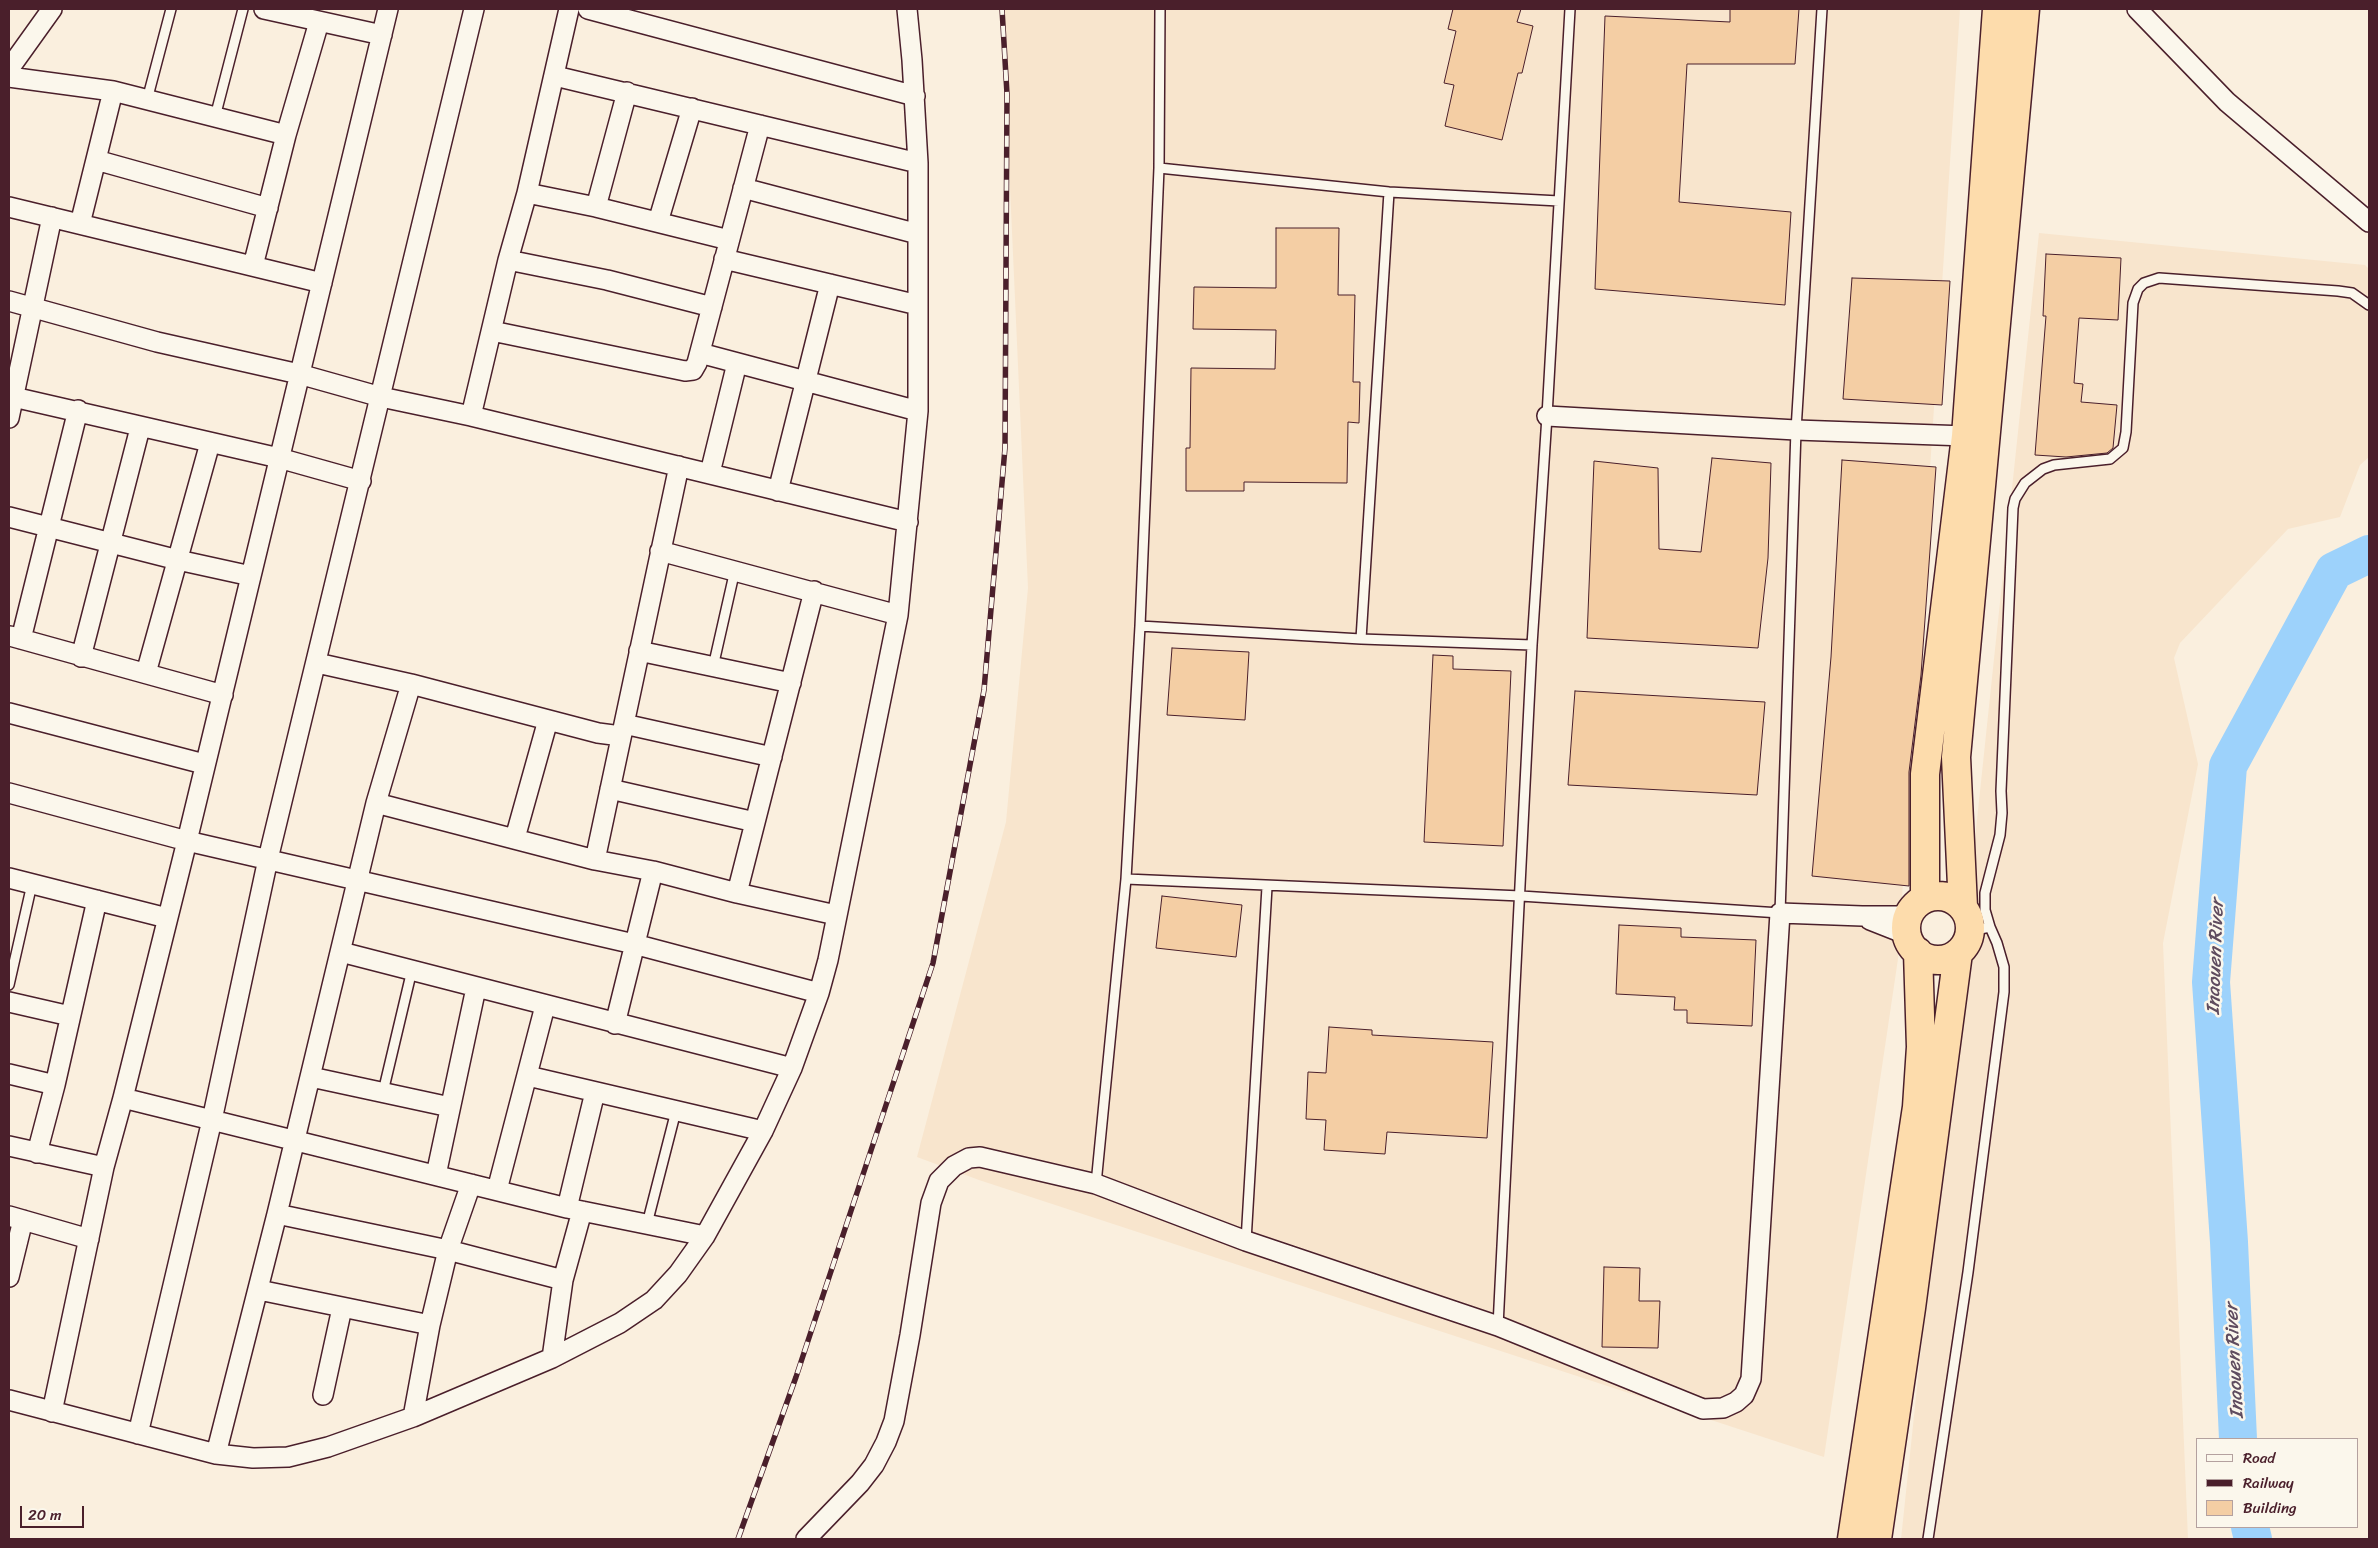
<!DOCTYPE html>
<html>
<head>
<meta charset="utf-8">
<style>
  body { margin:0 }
  #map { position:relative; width:2378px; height:1548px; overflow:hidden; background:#faefde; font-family:Sriracha,sans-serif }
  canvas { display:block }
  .frame { position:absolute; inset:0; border:10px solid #4a1f2b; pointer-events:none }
  .legend { position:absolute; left:2196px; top:1438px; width:162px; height:90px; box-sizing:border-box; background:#fbf7ec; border:1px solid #b4a19f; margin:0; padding:6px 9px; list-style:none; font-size:15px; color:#4a1f2b }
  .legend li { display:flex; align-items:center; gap:10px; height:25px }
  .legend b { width:25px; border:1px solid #b4a19f }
  .scale { position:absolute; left:20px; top:1506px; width:64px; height:22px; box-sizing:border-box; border:2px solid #4a1f2b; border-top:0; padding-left:6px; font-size:15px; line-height:18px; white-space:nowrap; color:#4a1f2b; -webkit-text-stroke:4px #fbf7ec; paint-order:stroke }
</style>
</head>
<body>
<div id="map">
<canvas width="2378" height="1548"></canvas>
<div class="frame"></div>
<ul class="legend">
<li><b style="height:6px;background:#fbf7ec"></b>Road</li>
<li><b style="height:6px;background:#4a1f2b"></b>Railway</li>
<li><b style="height:14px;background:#f4cea4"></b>Building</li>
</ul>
<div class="scale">20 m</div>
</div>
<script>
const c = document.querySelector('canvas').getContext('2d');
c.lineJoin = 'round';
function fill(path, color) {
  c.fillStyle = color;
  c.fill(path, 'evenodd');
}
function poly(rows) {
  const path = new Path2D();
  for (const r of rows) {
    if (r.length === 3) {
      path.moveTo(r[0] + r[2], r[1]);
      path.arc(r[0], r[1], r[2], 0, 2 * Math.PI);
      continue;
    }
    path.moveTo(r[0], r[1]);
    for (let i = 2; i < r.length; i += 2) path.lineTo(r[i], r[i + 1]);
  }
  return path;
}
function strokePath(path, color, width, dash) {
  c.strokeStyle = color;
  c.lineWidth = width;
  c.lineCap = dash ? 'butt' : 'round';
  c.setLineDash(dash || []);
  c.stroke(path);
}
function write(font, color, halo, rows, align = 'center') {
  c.font = font + ' Sriracha,sans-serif';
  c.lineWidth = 5;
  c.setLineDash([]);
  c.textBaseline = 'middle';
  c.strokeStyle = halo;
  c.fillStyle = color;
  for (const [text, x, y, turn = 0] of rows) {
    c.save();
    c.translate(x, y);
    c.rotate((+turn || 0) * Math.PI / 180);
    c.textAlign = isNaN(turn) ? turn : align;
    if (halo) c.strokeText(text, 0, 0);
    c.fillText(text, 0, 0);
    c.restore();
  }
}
fill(poly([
  [1002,9,1960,9,1898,959,1824,1457,979,1180,917,1157,1006,822,1028,588],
  [2039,233,2365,265,2369,269,2369,457,2360,465,2340,517,2288,529,2180,643,2174,658,2198,764,2163,943,2188,1539,1901,1539]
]), '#f8e5cd');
strokePath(poly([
  [2238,1439,2229,1242,2211,982,2228,766,2334,571,2369,554],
  [2250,1527,2253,1539]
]), '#9dd2fb', 38);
const building = poly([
  [1453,9,1521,9,1517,22,1533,26,1522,73,1518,73,1502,140,1445,126,1454,85,1444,83,1456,31,1448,29,1453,9],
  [1730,9,1799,9,1795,64,1687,64,1679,202,1791,212,1785,305,1595,289,1605,16,1730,22,1730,9],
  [1276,228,1339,228,1338,295,1355,295,1353,382,1360,382,1359,423,1348,422,1347,483,1244,482,1244,491,1186,491,1186,448,1190,448,1191,368,1275,369,1276,330,1193,329,1194,287,1276,288,1276,228],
  [2046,254,2121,258,2118,320,2079,318,2074,383,2083,384,2081,402,2117,405,2113,448,2107,453,2066,457,2035,455,2046,316,2043,316,2046,254],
  [1852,278,1950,281,1942,405,1843,399,1852,278],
  [1712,458,1771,463,1768,558,1758,648,1587,638,1594,461,1658,468,1659,549,1701,552,1712,458],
  [1842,460,1936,467,1921,675,1909,772,1909,886,1812,876,1831,657,1842,460],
  [1172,648,1249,652,1245,720,1167,715,1172,648],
  [1433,655,1453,656,1453,669,1511,671,1503,846,1424,842,1433,655],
  [1575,691,1765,702,1757,795,1568,785,1575,691],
  [1162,896,1242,905,1236,957,1156,948,1162,896],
  [1619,925,1681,928,1681,937,1756,940,1752,1026,1687,1023,1687,1010,1674,1010,1675,997,1616,994,1619,925],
  [1329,1027,1372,1030,1372,1035,1493,1042,1487,1138,1387,1132,1385,1154,1324,1150,1326,1120,1306,1119,1308,1072,1326,1073,1329,1027],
  [1604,1267,1640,1268,1639,1301,1660,1301,1658,1348,1602,1347,1604,1267]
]);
fill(building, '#f4cea4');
strokePath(building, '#4a1f2b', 1);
const lane = poly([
  [147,100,171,9],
  [215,117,243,9],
  [1159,168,1389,192,1559,201],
  [1140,626,1361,639,1532,645],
  [1361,639,1389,192],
  [713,667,735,570],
  [1126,879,1521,896,1780,913,1796,430,1822,9],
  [1970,931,1990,927],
  [9,985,32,884],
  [383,1092,412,970],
  [1096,1184,1126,879,1140,626,1159,168,1160,9],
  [647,1224,676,1111],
  [1246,1241,1267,887],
  [1498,1326,1532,645,1547,416,1570,9],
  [1928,1539,1968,1272,2004,992,2004,967,1997,943,1990,927,1985,910,1985,893,2000,835,2002,813,2001,791,2013,508,2015,499,2025,483,2043,469,2054,465,2110,459,2123,448,2126,432,2133,303,2138,289,2144,283,2159,278,2338,291,2352,293,2369,305]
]);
const street = poly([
  [264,9,382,35],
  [588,9,915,96],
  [2137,9,2227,102,2369,222],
  [9,69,52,9],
  [555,76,918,163],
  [9,77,113,91,286,135],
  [96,160,268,208],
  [743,188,918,234],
  [527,193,596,207,729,240],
  [9,207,322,283],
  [596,207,627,92],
  [658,222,692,108],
  [80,224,113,91],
  [724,259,918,305],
  [508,260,607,280,712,307],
  [253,266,286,135,319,22],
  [9,301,157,342,299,374,381,397,471,416,908,522],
  [492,331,685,371,693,370,697,363,760,125],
  [700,353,918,411],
  [9,396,279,458,361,481],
  [471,416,508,260,527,193,569,9],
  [1547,416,1796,430,1966,436],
  [9,418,52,217],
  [710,473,737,363],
  [778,491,830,284],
  [9,517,178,560,251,576],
  [660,551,898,615],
  [10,636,223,695],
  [21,639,78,410],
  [639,651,791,683],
  [81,657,140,428],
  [317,663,411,684,598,733,621,736],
  [146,673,210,443],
  [9,713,204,764],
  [624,724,772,757],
  [610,789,755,822],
  [9,793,187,841,634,944,819,993],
  [376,803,595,860,653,871,737,893,836,915],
  [515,838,548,720],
  [595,860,679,466],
  [9,878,167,918],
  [737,893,814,591],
  [1870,920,1908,935],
  [341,952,792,1068],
  [9,1002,70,1016],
  [615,1024,653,871],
  [9,1074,55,1085],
  [528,1076,763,1131],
  [311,1077,450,1107],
  [123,1098,567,1208,705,1236],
  [9,1146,104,1167],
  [37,1153,55,1085,97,900],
  [436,1175,476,988],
  [497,1190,545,1006],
  [567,1208,595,1092],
  [277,1214,448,1250,563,1280],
  [9,1216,89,1239],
  [9,1277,23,1220],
  [259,1290,430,1325],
  [552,1358,563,1280,582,1211],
  [323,1395,342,1308],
  [9,1400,216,1454,253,1458,288,1457,328,1447,413,1417,552,1358,620,1323,654,1300,678,1274,705,1236,763,1131,792,1068,819,993,828,960,898,615,918,411,918,163,912,60,907,9],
  [52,1412,104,1167,123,1098,187,841,388,9],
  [413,1417,430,1325,448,1250,471,1184],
  [138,1434,212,1120,268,859,474,9],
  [216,1454,277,1214,376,803,411,684],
  [806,1539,860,1483,874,1465,886,1442,894,1421,910,1335,931,1203,939,1181,954,1166,969,1158,980,1157,1096,1184,1246,1241,1498,1326,1703,1409,1723,1408,1736,1402,1744,1395,1751,1379,1780,913,1862,916,1909,916]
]);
const highway = poly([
  [1938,928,32],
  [1925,898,1925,774,1966,436,1997,9],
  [1963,907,1956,757,2025,9],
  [1852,1539,1917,1107,1921,1047,1918,952],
  [1877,1539,1911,1308,1958,953]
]);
strokePath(lane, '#4a1f2b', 12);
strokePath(street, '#4a1f2b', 22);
strokePath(highway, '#4a1f2b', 31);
strokePath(lane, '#fbf7ec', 9);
strokePath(street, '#fbf7ec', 19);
strokePath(highway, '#fddcac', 28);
const rail = poly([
  [738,1539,796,1377,933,963,984,690,1005,448,1007,94,1002,9]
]);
strokePath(rail, '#4a1f2b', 5.5);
strokePath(rail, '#fbf7ec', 4, [11]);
write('italic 19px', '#5f4c5f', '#fbf7ec', [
  ["Inaouen River",2216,957,-88],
  ["Inaouen River",2235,1361,-93]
]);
</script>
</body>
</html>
